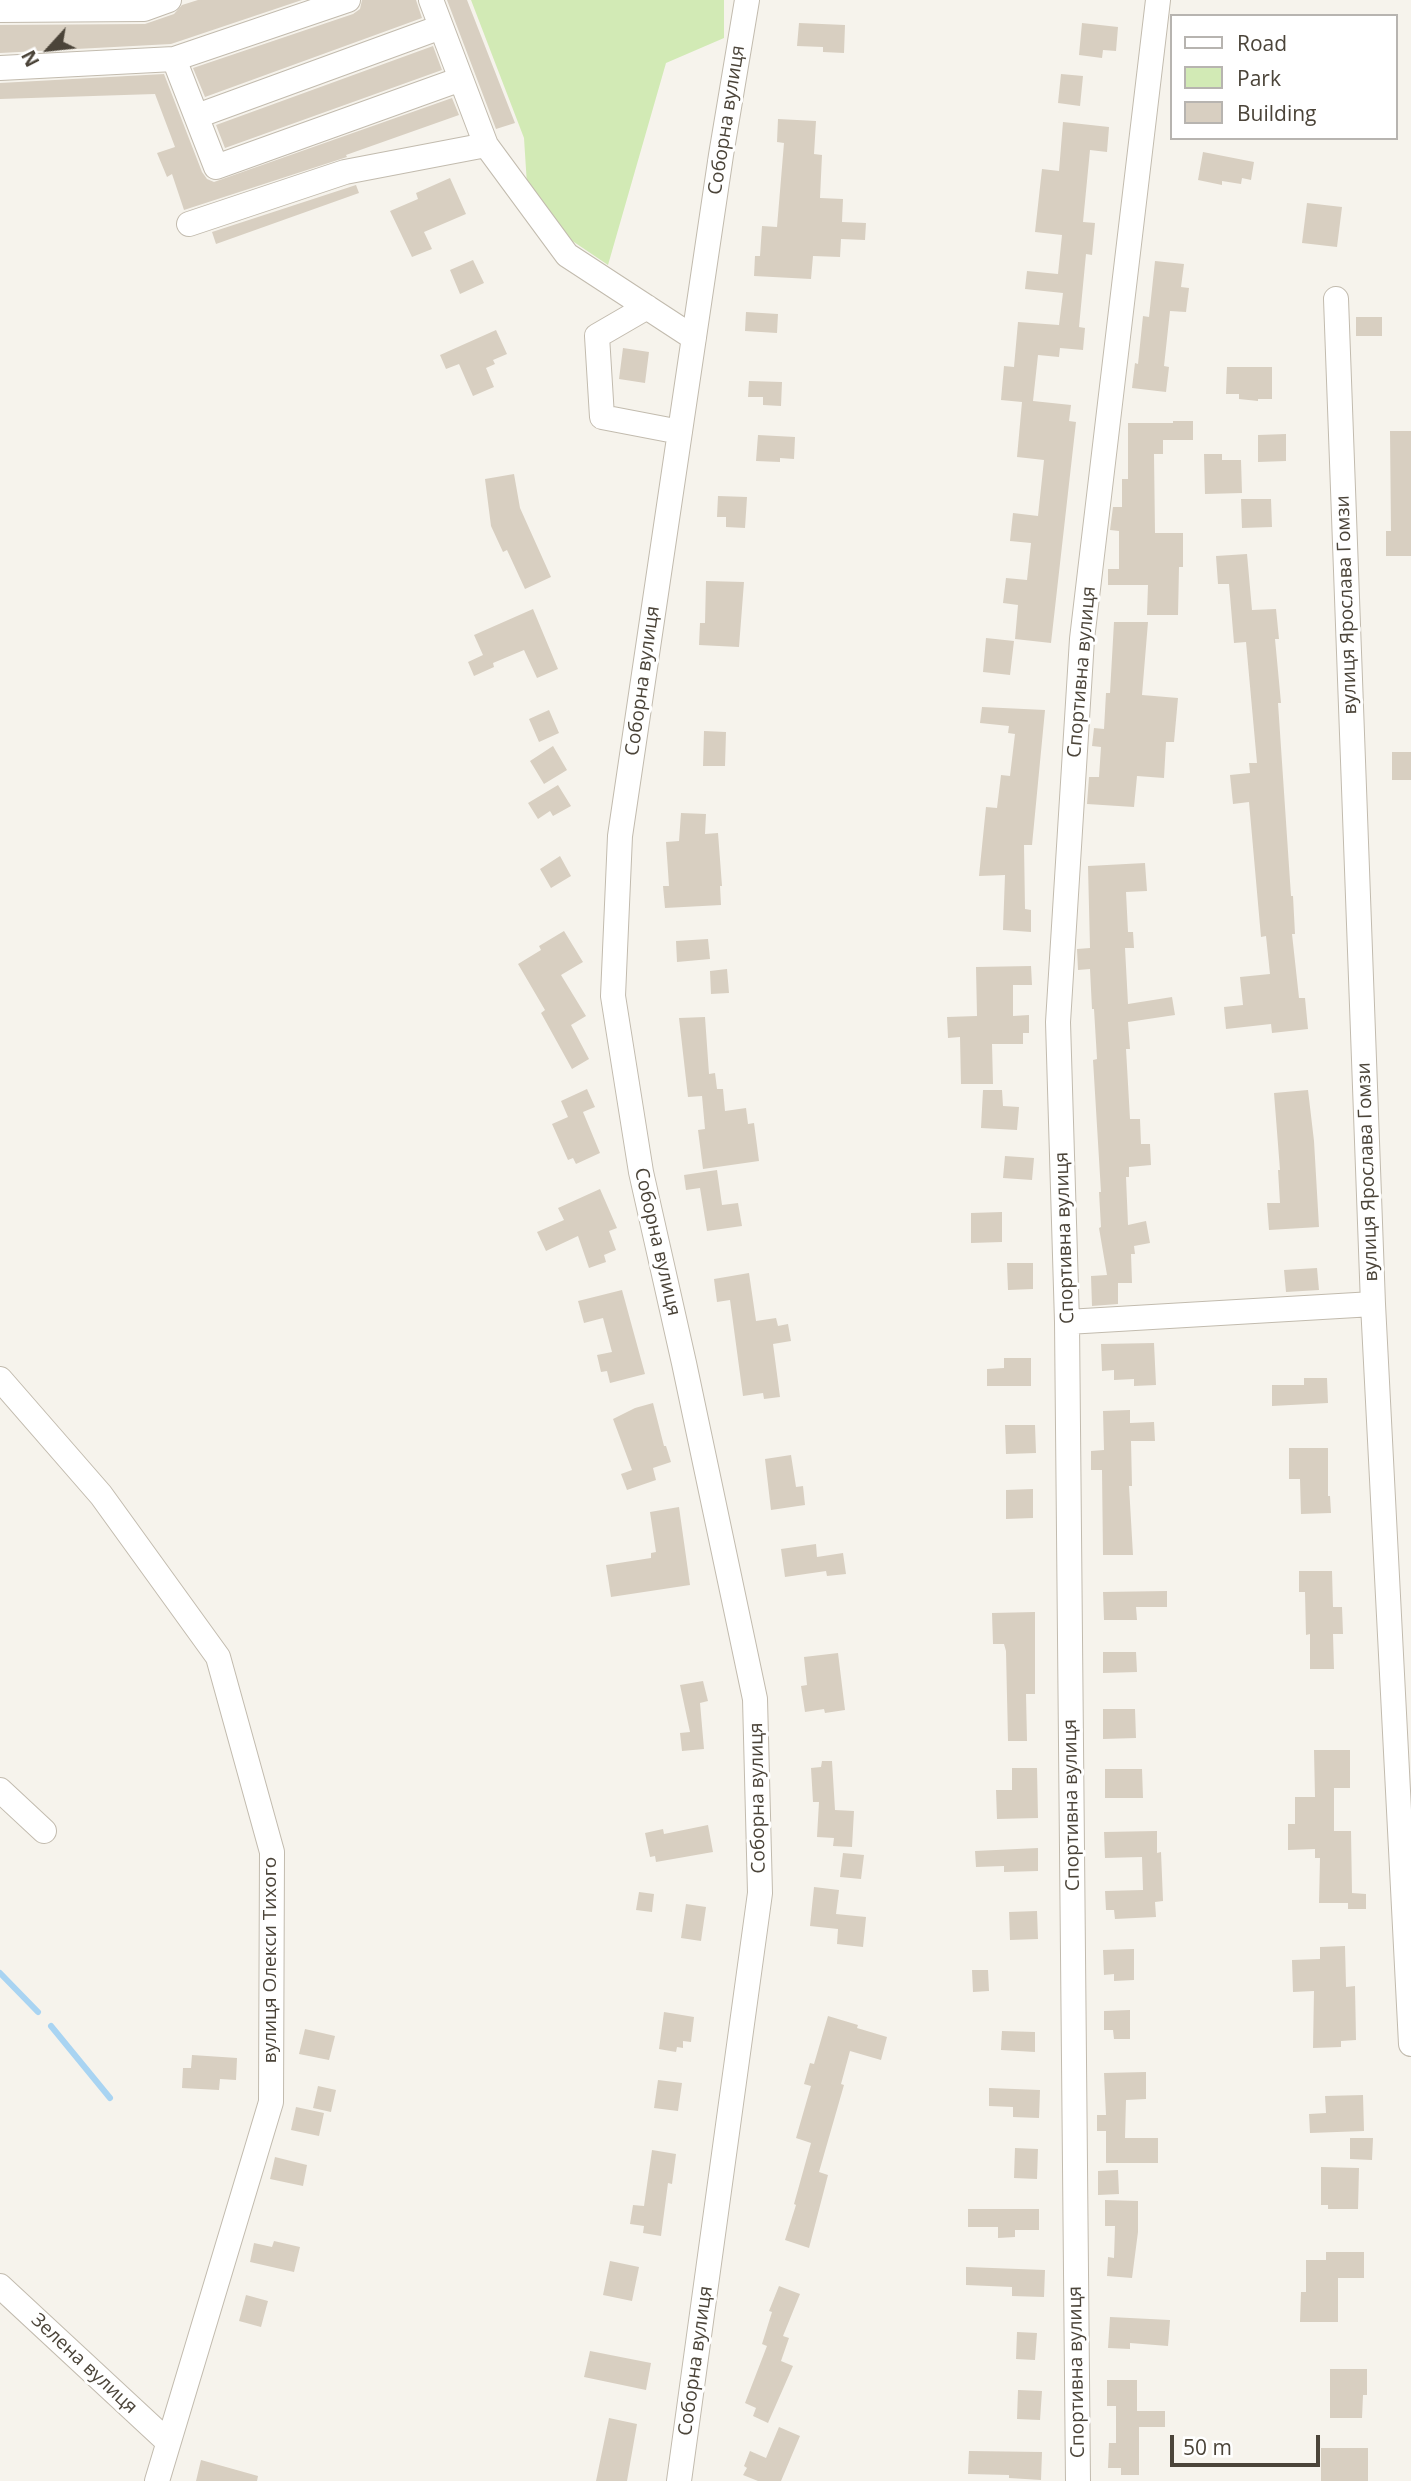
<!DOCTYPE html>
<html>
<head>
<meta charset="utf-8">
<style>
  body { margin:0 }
  #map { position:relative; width:1411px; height:2481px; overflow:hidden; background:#f6f3ec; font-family:"Open Sans",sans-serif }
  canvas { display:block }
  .legend { position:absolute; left:1170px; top:14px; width:228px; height:126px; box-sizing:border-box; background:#fff; border:2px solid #b7b4b0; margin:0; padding:9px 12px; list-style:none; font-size:21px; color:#4b4439 }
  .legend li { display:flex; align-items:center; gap:14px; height:35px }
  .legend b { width:35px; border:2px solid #b7b4b0 }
  .north { position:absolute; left:14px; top:14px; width:70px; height:70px; -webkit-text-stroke:5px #fff; paint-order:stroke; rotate:243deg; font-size:19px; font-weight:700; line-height:28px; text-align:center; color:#4b4439 }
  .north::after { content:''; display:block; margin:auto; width:24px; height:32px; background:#4b4439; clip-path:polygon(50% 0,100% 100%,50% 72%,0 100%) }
  .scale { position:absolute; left:1170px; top:2435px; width:150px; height:32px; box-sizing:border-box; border:4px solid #4b4439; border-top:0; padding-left:9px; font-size:21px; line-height:24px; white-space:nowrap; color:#4b4439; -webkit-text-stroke:5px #fff; paint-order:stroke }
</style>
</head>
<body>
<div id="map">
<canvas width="1411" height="2481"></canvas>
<ul class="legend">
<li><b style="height:9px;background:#fff"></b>Road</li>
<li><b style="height:19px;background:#d2eab5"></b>Park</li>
<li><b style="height:19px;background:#d8cfc1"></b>Building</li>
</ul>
<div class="north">N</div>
<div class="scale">50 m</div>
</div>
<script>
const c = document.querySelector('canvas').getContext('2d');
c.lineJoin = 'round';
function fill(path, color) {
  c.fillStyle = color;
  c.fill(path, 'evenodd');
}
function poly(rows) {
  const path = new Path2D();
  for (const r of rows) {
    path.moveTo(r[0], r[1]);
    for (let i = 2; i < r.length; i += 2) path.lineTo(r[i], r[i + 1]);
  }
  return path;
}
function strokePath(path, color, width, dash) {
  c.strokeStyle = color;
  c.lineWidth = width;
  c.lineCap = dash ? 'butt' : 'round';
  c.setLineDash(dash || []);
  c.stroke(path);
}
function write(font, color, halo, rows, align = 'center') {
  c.font = font + ' "Open Sans",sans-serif';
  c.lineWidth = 6;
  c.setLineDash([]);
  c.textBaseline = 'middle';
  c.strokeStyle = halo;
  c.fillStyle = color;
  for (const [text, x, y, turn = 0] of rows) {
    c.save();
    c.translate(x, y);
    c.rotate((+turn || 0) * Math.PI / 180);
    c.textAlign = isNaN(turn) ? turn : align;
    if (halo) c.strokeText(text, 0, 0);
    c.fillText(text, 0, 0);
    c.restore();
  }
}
fill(poly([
  [471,0,724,0,724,38,666,63,608,265,568,238,527,185,524,138]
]), '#d2eab5');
strokePath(poly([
  [0,1973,38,2012],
  [51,2026,110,2098]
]), '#a9d4f2', 6);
fill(poly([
  [198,0,302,0,171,44,0,53,0,25,145,24,174,14,182,5],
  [362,0,416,0,422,18,205,97,193,68,353,14,360,9],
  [447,0,467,0,515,123,496,129],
  [799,23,845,25,844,53,823,52,823,47,797,46],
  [1082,23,1118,27,1116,51,1103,50,1102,58,1079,55],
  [433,46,442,70,225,148,216,125],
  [164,74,202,172,207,179,214,182,452,98,459,115,346,155,347,157,184,210,172,174,167,177,157,153,175,147,155,94,0,99,0,83],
  [1061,74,1083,76,1080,106,1058,103],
  [778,119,816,121,814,154,822,155,820,198,843,199,842,222,866,223,865,240,841,239,840,257,813,256,811,279,754,276,755,256,760,256,762,226,777,227,784,143,777,142],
  [1063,122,1109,127,1107,152,1090,150,1083,222,1095,223,1092,255,1086,254,1079,327,1085,328,1083,350,1060,348,1059,357,1038,355,1033,401,1071,405,1069,421,1076,422,1051,643,1015,639,1018,605,1003,603,1006,578,1027,580,1031,543,1010,541,1013,513,1038,516,1044,460,1017,457,1022,402,1001,400,1004,366,1014,367,1018,322,1059,325,1063,293,1025,289,1027,271,1058,274,1062,235,1035,232,1042,169,1059,171],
  [1203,152,1254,162,1251,180,1242,178,1241,184,1222,181,1222,185,1198,180],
  [450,178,466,214,424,232,432,249,412,257,390,211,418,199,416,193],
  [356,185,359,193,216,244,212,232],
  [1307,203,1342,207,1337,247,1302,243],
  [473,260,484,283,460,294,450,270],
  [1155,261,1184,264,1181,287,1189,288,1186,312,1170,311,1164,366,1169,367,1166,392,1132,388,1135,363,1138,364,1143,316,1149,317],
  [746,312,778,314,777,333,745,331],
  [1356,317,1382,317,1382,336,1356,336],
  [496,330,507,354,493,360,495,364,486,368,494,387,473,396,459,364,446,369,440,355],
  [623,348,649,352,645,383,619,379],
  [1227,367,1272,367,1272,399,1258,399,1258,401,1239,399,1239,394,1226,394],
  [749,381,782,382,781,406,763,405,763,397,748,397],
  [1173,421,1193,421,1193,440,1163,440,1163,454,1154,454,1155,533,1183,533,1183,567,1179,567,1178,615,1147,615,1148,585,1108,585,1108,569,1119,569,1119,531,1110,530,1113,507,1122,507,1122,479,1128,479,1128,423,1173,423],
  [1390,431,1411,431,1411,556,1386,556,1386,531,1391,531],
  [1286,434,1286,461,1258,462,1258,435],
  [758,435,795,437,794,459,780,458,780,462,756,461],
  [1204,454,1222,454,1222,460,1241,460,1242,493,1205,494],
  [514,474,520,508,551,577,525,589,507,550,503,552,491,526,485,479],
  [718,496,747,497,745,528,726,527,726,517,717,517],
  [1241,499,1271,499,1272,527,1242,528],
  [1247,554,1252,610,1276,609,1279,639,1275,639,1281,703,1278,703,1291,896,1293,896,1295,934,1292,934,1299,998,1305,998,1308,1029,1272,1033,1271,1024,1226,1029,1224,1007,1243,1005,1240,977,1270,974,1266,936,1261,937,1249,802,1233,804,1230,775,1250,773,1249,763,1257,763,1246,642,1234,643,1229,584,1218,584,1216,556],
  [706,581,744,582,739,647,699,645,700,623,705,623],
  [533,609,558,669,537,678,524,650,493,663,494,667,474,676,468,662,483,655,474,635],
  [1114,622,1148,622,1142,695,1178,698,1174,742,1166,742,1164,778,1137,776,1134,807,1087,804,1089,777,1099,777,1101,747,1092,746,1094,728,1104,729,1106,693,1110,693],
  [986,638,1014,641,1010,675,983,672],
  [982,707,1045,710,1032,845,1024,845,1025,909,1031,910,1031,932,1003,930,1005,875,979,876,986,807,997,808,1001,775,1010,776,1015,734,1008,733,1009,726,980,723],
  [549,710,559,733,539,742,529,719],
  [704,731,726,732,725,766,703,766],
  [553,746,567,770,544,784,530,761],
  [1392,752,1411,752,1411,780,1392,780],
  [558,785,571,806,553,816,550,811,538,819,528,803],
  [681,813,706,814,705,834,718,833,722,886,720,886,721,905,665,908,663,886,669,886,666,842,679,841],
  [560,856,571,876,551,888,540,869],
  [1145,863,1147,891,1126,892,1128,932,1133,932,1134,948,1125,948,1128,1004,1172,997,1175,1015,1128,1022,1130,1049,1126,1049,1130,1119,1140,1119,1141,1144,1150,1144,1151,1165,1129,1167,1129,1177,1126,1177,1128,1225,1146,1221,1150,1243,1134,1246,1135,1254,1131,1254,1132,1283,1118,1283,1118,1304,1092,1306,1091,1276,1107,1275,1099,1228,1101,1227,1099,1192,1101,1192,1093,1060,1097,1059,1094,1009,1092,1009,1090,969,1078,970,1077,949,1090,948,1088,866],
  [564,931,583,962,561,975,586,1016,571,1025,589,1059,572,1069,541,1013,545,1010,518,964,541,950,539,946],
  [708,939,710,959,677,962,676,941],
  [1031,966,1032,985,1013,985,1013,1016,1029,1015,1029,1033,1023,1033,1023,1044,992,1044,993,1084,961,1084,960,1037,948,1038,947,1017,977,1016,976,967],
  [727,969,729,993,711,994,710,971],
  [705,1017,709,1074,715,1073,717,1089,723,1089,725,1111,746,1108,748,1124,754,1123,759,1161,703,1169,698,1130,705,1129,702,1096,688,1097,679,1018],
  [587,1089,595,1107,583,1112,600,1153,576,1164,573,1158,568,1160,552,1124,568,1117,561,1101],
  [983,1090,1002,1090,1003,1106,1019,1107,1017,1130,981,1128],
  [1308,1090,1314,1141,1319,1227,1269,1230,1267,1203,1280,1203,1278,1170,1280,1170,1274,1093],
  [1005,1156,1034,1158,1032,1180,1003,1178],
  [717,1170,722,1205,738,1203,742,1226,707,1231,700,1188,686,1190,684,1175],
  [600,1189,617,1228,609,1231,616,1250,604,1255,606,1262,589,1268,578,1236,546,1251,537,1232,564,1220,558,1208],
  [1002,1212,1002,1242,971,1243,971,1213],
  [1007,1263,1033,1263,1033,1289,1008,1290],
  [1317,1268,1319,1290,1286,1292,1284,1270],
  [749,1273,756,1321,776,1318,778,1326,788,1324,791,1341,773,1344,780,1397,764,1399,763,1393,743,1396,730,1300,717,1302,714,1279],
  [622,1290,645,1374,610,1383,607,1371,601,1372,597,1355,612,1352,603,1318,584,1323,578,1301],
  [1154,1343,1156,1385,1134,1386,1134,1379,1114,1380,1114,1370,1102,1371,1101,1344],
  [1004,1358,1031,1358,1031,1386,987,1386,987,1369,1004,1368],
  [1304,1378,1327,1378,1328,1403,1272,1406,1272,1385,1304,1385],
  [653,1403,664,1446,666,1446,671,1462,653,1468,656,1480,627,1490,621,1474,632,1470,613,1419,635,1408],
  [1130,1410,1130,1423,1154,1422,1155,1441,1131,1441,1132,1486,1129,1486,1133,1555,1103,1555,1102,1470,1091,1470,1091,1451,1104,1450,1103,1411],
  [1005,1425,1035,1425,1036,1453,1006,1454],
  [1289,1448,1328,1448,1328,1496,1330,1496,1331,1513,1301,1514,1300,1479,1289,1479],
  [791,1455,796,1487,803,1486,805,1505,771,1510,765,1459],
  [1033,1489,1033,1518,1006,1519,1006,1490],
  [679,1507,690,1585,611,1597,606,1565,651,1558,651,1553,656,1552,650,1512],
  [816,1544,817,1557,843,1553,846,1574,827,1576,826,1571,785,1577,781,1549],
  [1299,1571,1332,1571,1333,1607,1342,1607,1343,1634,1333,1634,1334,1669,1310,1669,1310,1634,1306,1635,1305,1592,1299,1592],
  [1167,1591,1167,1607,1136,1607,1137,1620,1104,1620,1103,1592],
  [1035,1612,1035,1694,1026,1694,1027,1741,1008,1741,1006,1651,1004,1644,993,1644,992,1613],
  [1103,1652,1136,1652,1137,1672,1103,1673],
  [838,1653,845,1710,825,1713,824,1709,805,1712,801,1686,807,1685,804,1657],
  [703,1681,708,1701,700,1703,704,1749,682,1751,680,1733,690,1732,680,1685],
  [1103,1709,1135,1709,1136,1738,1103,1739],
  [1314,1750,1350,1750,1350,1788,1334,1788,1334,1831,1351,1831,1352,1893,1366,1894,1366,1909,1348,1909,1348,1903,1319,1903,1320,1858,1315,1858,1315,1849,1288,1850,1288,1824,1295,1824,1295,1797,1315,1797],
  [822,1761,832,1761,835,1810,854,1811,852,1847,833,1846,834,1838,817,1837,819,1802,813,1802,811,1768,821,1767],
  [1012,1768,1037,1768,1038,1818,997,1819,996,1790,1012,1790],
  [1105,1769,1142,1769,1143,1798,1105,1798],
  [708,1825,713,1852,656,1862,655,1856,650,1857,645,1833,663,1829,664,1834],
  [1157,1831,1157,1853,1161,1852,1163,1901,1155,1902,1156,1917,1115,1919,1114,1910,1106,1910,1105,1891,1143,1890,1142,1857,1105,1858,1104,1832],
  [1038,1848,1038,1871,1004,1872,1004,1866,976,1867,975,1851],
  [843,1853,864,1855,861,1879,840,1877],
  [814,1887,839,1890,836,1914,866,1917,863,1947,837,1944,838,1929,810,1926],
  [639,1892,654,1894,652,1912,636,1910],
  [686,1904,706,1907,701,1941,681,1938],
  [1037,1911,1038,1939,1010,1940,1009,1912],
  [1345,1946,1346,1987,1355,1986,1356,2040,1341,2041,1341,2047,1313,2048,1314,1991,1293,1992,1292,1960,1320,1959,1320,1947],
  [1134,1949,1134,1980,1114,1981,1114,1974,1104,1975,1103,1950],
  [972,1970,988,1970,989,1991,973,1992],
  [1130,2010,1130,2039,1114,2039,1113,2030,1104,2030,1104,2011],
  [664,2012,694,2017,691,2042,683,2041,683,2048,677,2047,676,2052,659,2049],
  [828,2016,858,2025,857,2028,887,2037,881,2060,850,2051,841,2084,844,2085,819,2172,828,2175,809,2248,785,2240,796,2205,794,2204,811,2143,796,2138,811,2086,804,2084,810,2063,814,2064],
  [305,2029,335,2036,329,2060,299,2054],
  [1002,2031,1035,2032,1035,2052,1001,2050],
  [192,2055,237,2058,236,2080,220,2079,219,2090,182,2088,183,2068,191,2068],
  [1146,2072,1146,2099,1126,2100,1125,2138,1158,2138,1158,2163,1106,2163,1106,2131,1097,2131,1097,2115,1106,2115,1104,2073],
  [658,2080,682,2083,678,2111,654,2108],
  [318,2086,336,2090,331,2112,313,2108],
  [989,2088,1040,2090,1039,2118,1013,2117,1013,2107,989,2106],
  [1363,2095,1364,2131,1310,2133,1309,2114,1326,2113,1325,2096],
  [296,2107,324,2113,319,2136,291,2130],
  [1350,2138,1373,2138,1372,2160,1350,2159],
  [1015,2148,1038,2149,1037,2179,1014,2178],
  [652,2150,676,2154,672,2184,668,2183,661,2236,643,2233,644,2226,630,2224,633,2205,644,2206],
  [275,2157,307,2165,303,2186,270,2179],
  [1321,2167,1359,2168,1358,2209,1328,2209,1328,2205,1321,2205],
  [1118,2170,1119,2194,1098,2195,1098,2171],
  [1105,2200,1138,2201,1138,2232,1132,2278,1107,2276,1108,2257,1114,2258,1115,2226,1105,2226],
  [968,2209,1039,2209,1039,2230,1015,2230,1015,2237,998,2238,998,2227,968,2227],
  [274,2241,300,2247,294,2272,250,2262,254,2243,272,2247],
  [1326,2252,1364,2252,1364,2278,1338,2278,1338,2322,1300,2322,1301,2292,1306,2292,1306,2260,1326,2260],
  [610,2261,639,2267,632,2301,603,2295],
  [966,2267,1045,2270,1044,2297,1012,2296,1012,2287,966,2285],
  [779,2286,800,2294,783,2336,789,2338,781,2361,793,2366,768,2423,753,2416,756,2408,745,2403,767,2346,762,2344,772,2312,769,2311],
  [246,2295,268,2301,261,2327,239,2321],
  [1110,2317,1170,2320,1168,2346,1130,2343,1130,2349,1108,2348],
  [1017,2332,1037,2333,1035,2360,1016,2359],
  [590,2351,651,2363,646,2390,584,2377],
  [1330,2369,1367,2369,1367,2395,1363,2395,1362,2418,1330,2418],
  [1107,2380,1137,2380,1137,2411,1165,2411,1165,2427,1139,2427,1139,2475,1121,2475,1121,2468,1108,2468,1109,2443,1116,2443,1116,2406,1107,2406],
  [1018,2390,1042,2391,1040,2420,1017,2419],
  [609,2418,637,2424,627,2481,596,2481],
  [779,2427,800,2436,781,2481,758,2481,743,2475,747,2468,744,2466,750,2451,766,2458],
  [1321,2448,1368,2448,1368,2481,1321,2481],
  [969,2451,1042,2452,1041,2480,1009,2478,1009,2475,968,2474],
  [201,2460,258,2476,257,2481,196,2481]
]), '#d8cfc1');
const minor = poly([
  [431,0,486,145],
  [0,10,144,9,169,0],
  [174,59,216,167,461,79],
  [0,68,174,59,348,0],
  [197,116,441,27],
  [189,224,345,172,486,145,567,255,694,338],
  [1336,299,1373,1304,1411,2044],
  [647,307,597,336,602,417,680,432],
  [1067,1322,1373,1304],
  [0,1379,101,1495,218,1657,272,1852,271,2102,157,2481],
  [0,1790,44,1831],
  [0,2286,167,2441],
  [679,2481,760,1893,755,1699,684,1363,641,1172,613,996,620,836,721,155,747,0],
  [1078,2481,1067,1322,1058,1022,1082,639,1158,0]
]);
strokePath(minor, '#c2bbae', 26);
strokePath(minor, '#fff', 24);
write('19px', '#4b4439', '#fff', [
  ["Соборна вулиця",727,120,-81],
  ["вулиця Ярослава Гомзи",1347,605,-92],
  ["Спортивна вулиця",1082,672,-85],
  ["Соборна вулиця",643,681,-82],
  ["вулиця Ярослава Гомзи",1368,1172,-92],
  ["Спортивна вулиця",1065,1238,-92],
  ["Соборна вулиця",657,1242,77],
  ["Соборна вулиця",758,1798,-91],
  ["Спортивна вулиця",1072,1805,-91],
  ["вулиця Олекси Тихого",271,1960,-90],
  ["Соборна вулиця",696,2361,-82],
  ["Зелена вулиця",84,2364,43],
  ["Спортивна вулиця",1077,2372,-91]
]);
</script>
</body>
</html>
